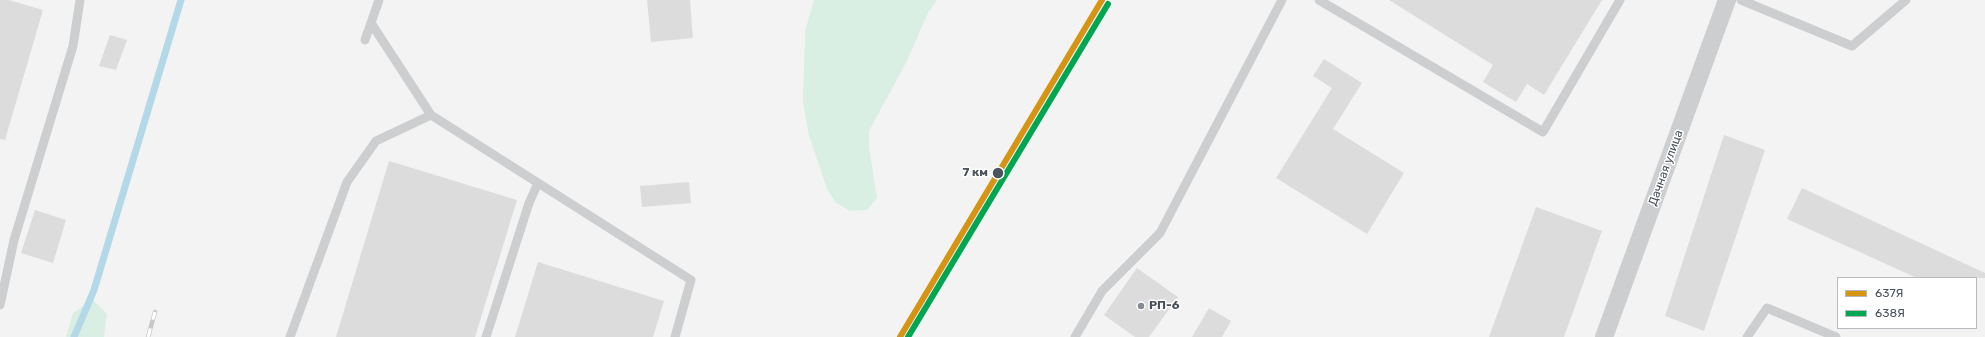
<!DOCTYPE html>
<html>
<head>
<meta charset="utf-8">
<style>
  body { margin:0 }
  #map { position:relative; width:1985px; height:337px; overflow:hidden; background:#f3f3f3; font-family:Rubik,sans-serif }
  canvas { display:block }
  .legend { position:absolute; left:1837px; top:277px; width:140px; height:52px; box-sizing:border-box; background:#fff; border:1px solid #b7babe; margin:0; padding:5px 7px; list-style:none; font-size:12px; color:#4b535d }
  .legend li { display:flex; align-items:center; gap:8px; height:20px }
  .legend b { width:20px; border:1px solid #b7babe }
</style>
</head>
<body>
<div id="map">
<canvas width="1985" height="337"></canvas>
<ul class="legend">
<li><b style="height:5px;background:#d59513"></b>637Я</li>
<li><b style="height:5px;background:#00a651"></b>638Я</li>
</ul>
</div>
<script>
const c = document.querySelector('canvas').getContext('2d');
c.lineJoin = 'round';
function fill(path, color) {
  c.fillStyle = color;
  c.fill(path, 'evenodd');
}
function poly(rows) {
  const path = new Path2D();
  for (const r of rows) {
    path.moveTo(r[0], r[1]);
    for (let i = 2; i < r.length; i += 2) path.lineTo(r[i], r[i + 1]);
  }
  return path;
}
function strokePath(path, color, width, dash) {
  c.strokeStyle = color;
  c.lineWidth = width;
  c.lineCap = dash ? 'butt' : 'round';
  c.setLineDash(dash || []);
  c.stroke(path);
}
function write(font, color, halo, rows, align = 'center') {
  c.font = font + ' Rubik,sans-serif';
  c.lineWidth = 3;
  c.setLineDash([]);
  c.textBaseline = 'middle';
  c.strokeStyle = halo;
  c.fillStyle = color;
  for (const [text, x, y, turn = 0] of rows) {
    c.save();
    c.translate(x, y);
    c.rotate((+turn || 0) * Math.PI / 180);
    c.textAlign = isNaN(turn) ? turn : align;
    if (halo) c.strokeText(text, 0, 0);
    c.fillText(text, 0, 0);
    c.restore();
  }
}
fill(poly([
  [814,0,937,0,928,13,907,61,869,131,869,147,877,198,867,210,850,211,836,203,827,189,809,136,803,102,805,31],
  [93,300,107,314,104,337,66,337,73,313]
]), '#daefe4');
strokePath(poly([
  [74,337,94,290,181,0]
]), '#b3d8e8', 7);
fill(poly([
  [0,0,9,0,43,10,5,140,0,139],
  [647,0,690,0,693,38,651,42],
  [1389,0,1602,0,1544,95,1527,84,1516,102,1483,82,1493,65],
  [110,35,127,40,116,70,99,66],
  [1324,59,1362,83,1333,129,1404,173,1367,234,1276,178,1332,88,1313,76],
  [1724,135,1765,150,1704,331,1665,316],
  [389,161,517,200,475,337,336,337],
  [689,182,691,203,642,207,640,186],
  [1802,188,1985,273,1985,278,1917,278,1787,219],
  [1536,207,1602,231,1564,337,1489,337],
  [35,210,66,220,53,263,21,253],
  [538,262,664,301,653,337,515,337],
  [1137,268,1178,297,1149,337,1135,337,1104,315],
  [1209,308,1231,321,1222,337,1192,337]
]), '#dcdcdd');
strokePath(poly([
  [1319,0,1543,132,1620,0],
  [1741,0,1852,46,1906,0],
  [371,23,431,115,691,280,675,337],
  [365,40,379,0],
  [0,305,14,240,73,46,80,0],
  [290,337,347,182,376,141,431,115],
  [486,337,529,203,538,183],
  [1075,337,1102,291,1160,233,1282,0],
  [1747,337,1767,308,1836,337]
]), '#ccced0', 9);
strokePath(poly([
  [1604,337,1727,0]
]), '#ccced0', 18);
const rail = poly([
  [148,337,155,312]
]);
strokePath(rail, '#c7c8ca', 4.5);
strokePath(rail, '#fff', 3, [9]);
strokePath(poly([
  [900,337,1102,0]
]), '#d59513', 6);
strokePath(poly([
  [908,337,1108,4]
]), '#00a651', 6);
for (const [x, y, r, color] of [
  [998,173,6,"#4b535d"],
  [1141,306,4,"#868b92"]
]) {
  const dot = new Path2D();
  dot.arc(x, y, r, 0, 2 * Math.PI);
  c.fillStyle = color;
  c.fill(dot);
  strokePath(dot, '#fff', 1.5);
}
write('12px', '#4b535d', '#fff', [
  ["Дачная улица",1666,168,-70]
]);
write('bold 12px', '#4b535d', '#fff', [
  ["7 км",988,173]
], 'right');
write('bold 12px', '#4b535d', '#fff', [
  ["РП-6",1149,306]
], 'left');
</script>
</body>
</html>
